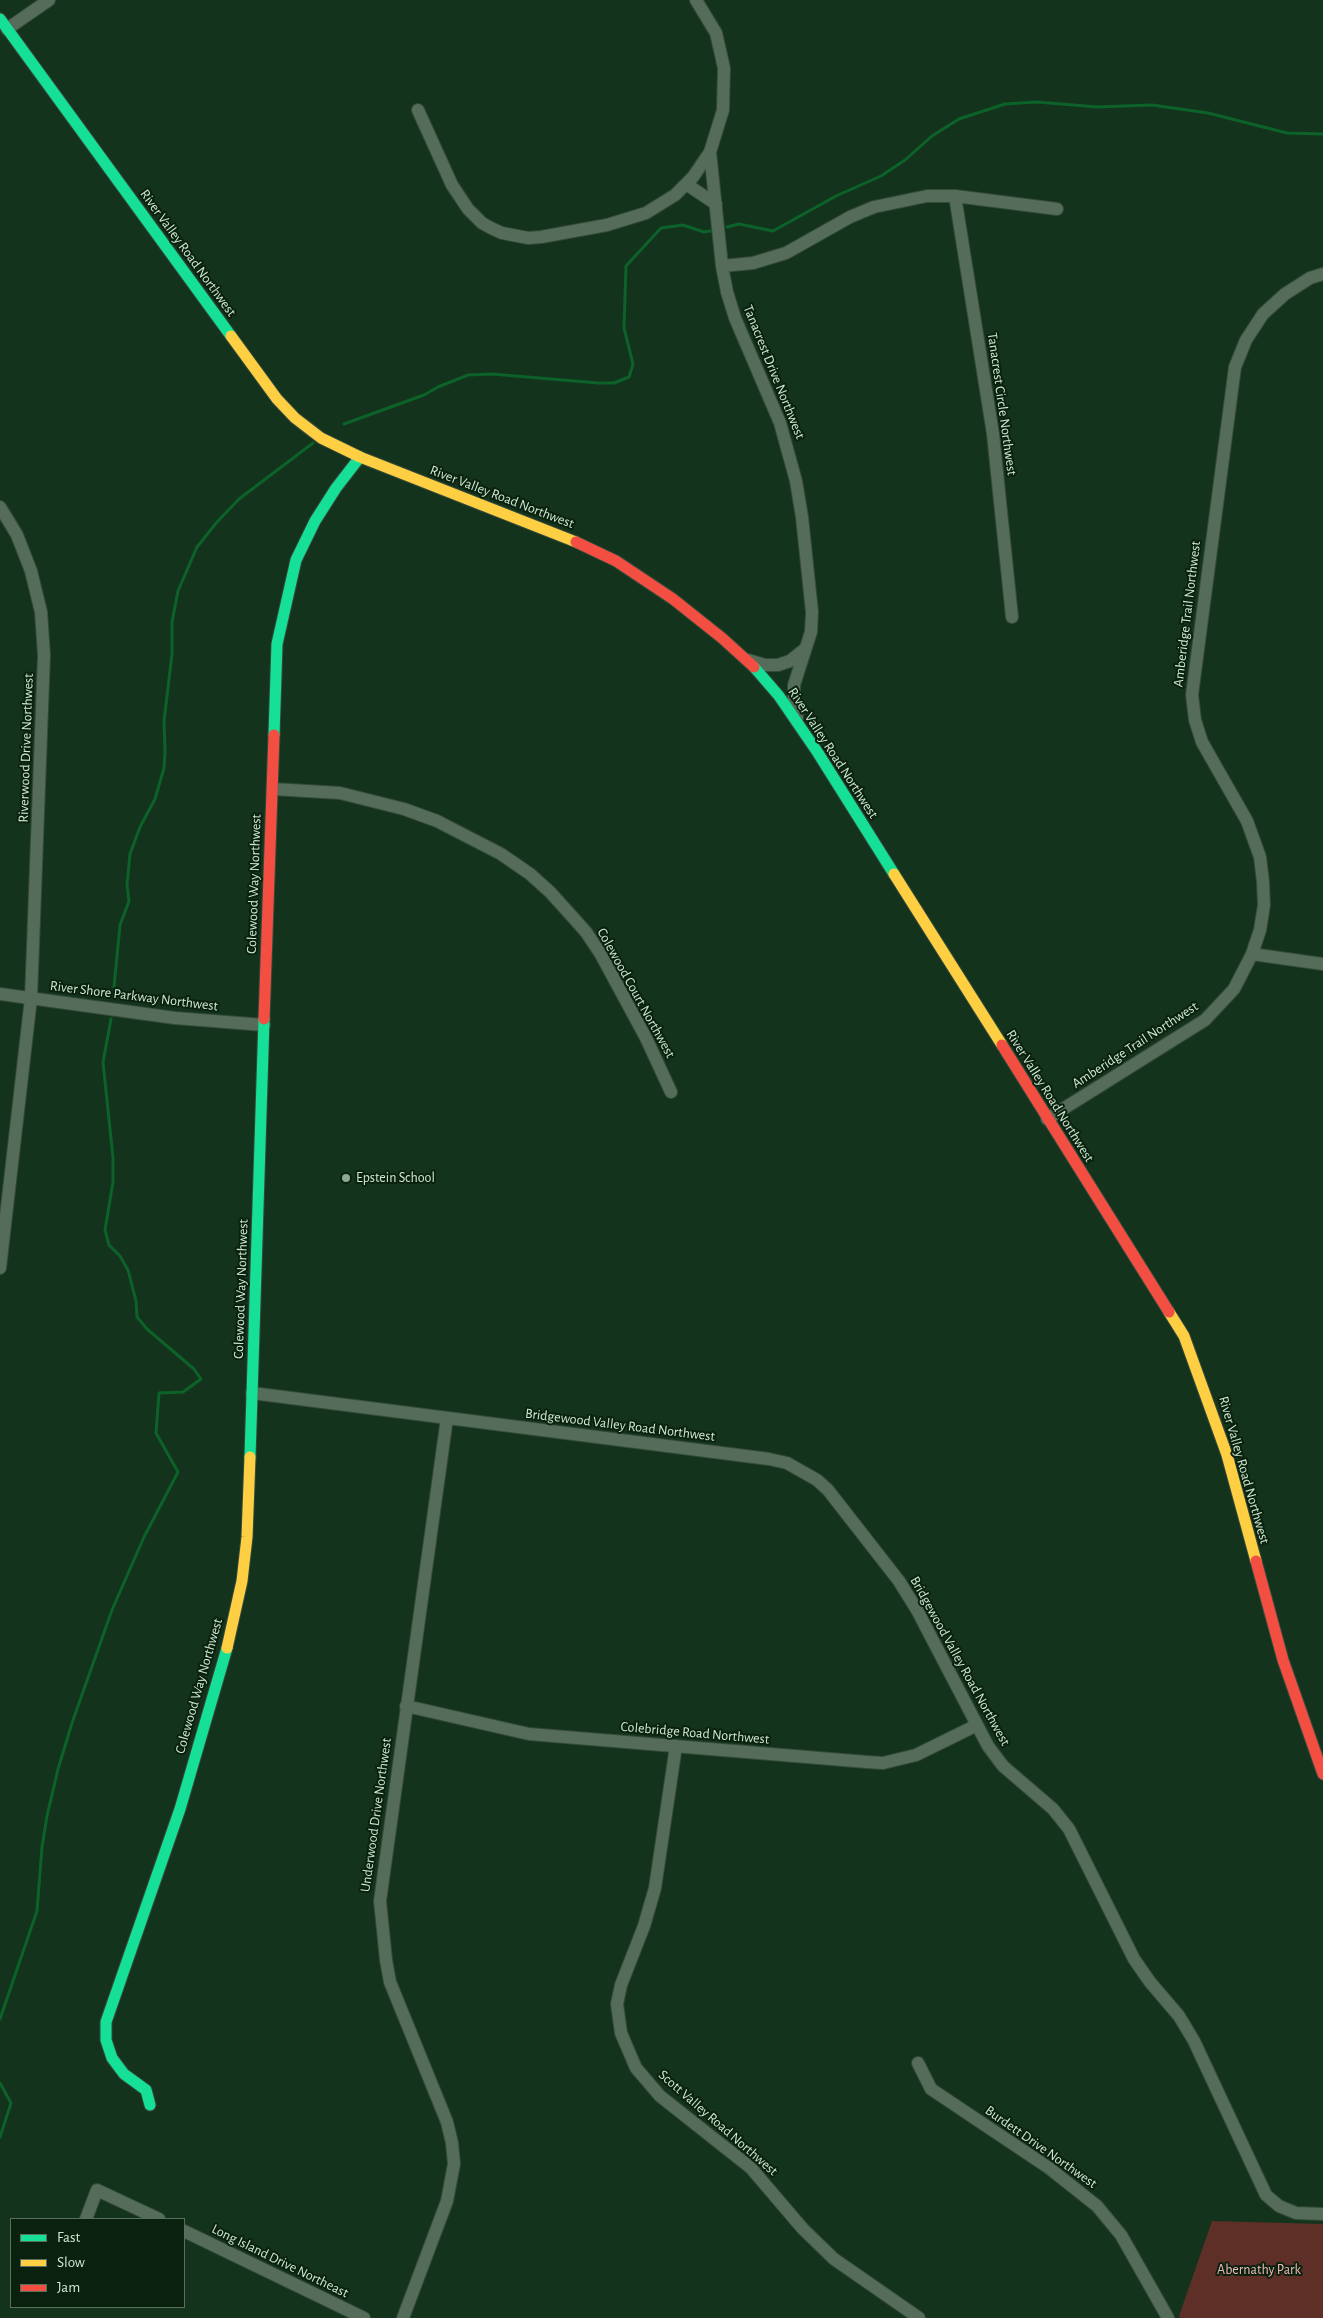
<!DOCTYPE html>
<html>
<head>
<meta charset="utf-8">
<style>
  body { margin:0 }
  #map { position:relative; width:1323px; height:2318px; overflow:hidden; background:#13331d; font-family:"Alegreya Sans",sans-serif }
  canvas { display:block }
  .legend { position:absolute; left:10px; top:2218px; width:175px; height:90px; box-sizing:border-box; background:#0b210f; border:1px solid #59715c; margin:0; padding:6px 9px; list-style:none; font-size:15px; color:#cde9d0 }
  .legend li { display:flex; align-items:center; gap:10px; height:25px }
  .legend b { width:25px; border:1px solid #59715c }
</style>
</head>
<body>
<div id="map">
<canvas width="1323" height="2318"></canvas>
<ul class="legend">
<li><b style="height:6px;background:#16e098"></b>Fast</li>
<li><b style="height:6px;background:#ffcf43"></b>Slow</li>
<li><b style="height:6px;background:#f24e42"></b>Jam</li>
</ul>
</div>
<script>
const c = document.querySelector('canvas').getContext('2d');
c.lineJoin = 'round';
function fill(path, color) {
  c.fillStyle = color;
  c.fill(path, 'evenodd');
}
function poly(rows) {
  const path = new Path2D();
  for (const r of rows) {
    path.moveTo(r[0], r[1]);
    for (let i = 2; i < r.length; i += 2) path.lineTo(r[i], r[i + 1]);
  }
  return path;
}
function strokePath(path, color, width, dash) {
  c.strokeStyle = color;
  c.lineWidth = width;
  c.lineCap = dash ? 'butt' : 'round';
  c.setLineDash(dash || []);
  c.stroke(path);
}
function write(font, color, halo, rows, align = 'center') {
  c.font = font + ' "Alegreya Sans",sans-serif';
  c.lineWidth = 4;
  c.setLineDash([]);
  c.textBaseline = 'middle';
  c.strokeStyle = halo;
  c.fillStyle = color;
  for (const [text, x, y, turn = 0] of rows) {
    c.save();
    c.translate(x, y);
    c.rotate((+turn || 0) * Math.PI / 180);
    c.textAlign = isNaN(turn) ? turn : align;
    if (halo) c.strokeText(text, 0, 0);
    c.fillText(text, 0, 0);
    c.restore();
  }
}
fill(poly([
  [1212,2221,1323,2224,1323,2318,1180,2318,1179,2316]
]), '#5e2f27');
strokePath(poly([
  [727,227,739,224,773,231,836,196,881,176,905,160,932,136,959,119,1005,104,1037,102,1097,107,1152,105,1208,113,1287,133,1323,134],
  [344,424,424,395,438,387,468,375,492,374,598,383,614,383,629,377,633,364,624,328,626,266,661,228,683,225,704,232,710,231],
  [114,987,120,925,129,901,127,885,130,854,140,827,155,799,164,768,165,752,164,721,172,654,172,622,178,591,197,547,217,522,239,499,313,443],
  [0,2019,37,1911,42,1847,47,1816,58,1769,72,1723,112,1610,144,1537,178,1472,156,1433,159,1393,183,1392,201,1379,194,1369,147,1329,137,1317,136,1301,128,1270,120,1256,109,1245,105,1230,113,1182,113,1158,103,1062,111,1019],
  [0,2083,11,2103,0,2137]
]), '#0c6228', 3);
const street = poly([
  [7,29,49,0],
  [418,110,452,185,468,209,482,223,491,228,502,233,528,238,541,237,607,225,646,213,675,195,693,177,710,152,723,110,724,68,716,33,696,0],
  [710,152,722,266,727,292,735,318,780,423,796,481,802,517,812,612,811,632,794,685,794,701,797,718],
  [686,184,716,204],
  [955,196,993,434,1012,617],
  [722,266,753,263,786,253,850,217,874,207,927,196,955,196,1057,209],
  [0,507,17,535,31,571,41,612,44,655,31,998,0,1268],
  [748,660,765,665,778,665,790,661,805,649],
  [273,789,340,793,404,809,437,821,501,854,530,874,550,892,569,913,586,932,600,953,646,1038,671,1092],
  [1252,954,1323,964],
  [0,994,175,1018,264,1025],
  [1047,1119,1205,1020,1234,989,1252,954,1260,930,1264,905,1263,882,1260,857,1247,821,1202,742,1195,720,1192,695,1235,367,1246,340,1263,314,1285,294,1310,278,1323,274],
  [252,1393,769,1459,787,1463,817,1480,828,1490,899,1581,917,1610,988,1746,1003,1766,1053,1809,1069,1829,1134,1959,1150,1982,1179,2016,1194,2041,1266,2195,1279,2206,1296,2213,1323,2214],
  [406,1706,529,1734,867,1762,883,1763,916,1755,977,1725],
  [676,1746,655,1888,644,1926,621,1985,617,2004,621,2033,636,2068,660,2096,751,2168,803,2229,834,2259,919,2318],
  [918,2063,931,2089,1049,2168,1097,2206,1121,2235,1168,2318],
  [86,2219,97,2190,159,2219],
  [184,2231,364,2318],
  [403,2318,447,2201,454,2164,452,2143,447,2122,390,1982,386,1960,380,1901,447,1418]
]);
const fast = poly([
  [0,19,231,336],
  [754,667,779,696,818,753,894,874],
  [274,735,277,644,296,560,315,521,336,488,360,457],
  [250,1457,264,1019],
  [150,2105,146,2090,124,2074,112,2058,106,2040,106,2022,180,1809,227,1648]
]);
const slow = poly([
  [231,336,277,399,295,418,321,438,360,457,576,542],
  [894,874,1002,1045],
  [1169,1312,1184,1336,1227,1455,1256,1561],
  [227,1648,242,1581,247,1537,250,1457]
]);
const jam = poly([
  [576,542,616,561,673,599,722,638,754,667],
  [264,1019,274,735],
  [1002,1045,1169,1312],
  [1256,1561,1283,1660,1323,1774]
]);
strokePath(street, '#354b3a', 14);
strokePath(fast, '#354b3a', 13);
strokePath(slow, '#354b3a', 13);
strokePath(jam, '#354b3a', 13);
strokePath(street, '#556c5a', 12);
strokePath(fast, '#16e098', 11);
strokePath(slow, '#ffcf43', 11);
strokePath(jam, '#f24e42', 11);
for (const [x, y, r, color] of [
  [346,1178,5,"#8ca991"]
]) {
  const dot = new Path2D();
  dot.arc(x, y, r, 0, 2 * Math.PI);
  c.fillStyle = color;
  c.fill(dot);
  strokePath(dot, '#0b210f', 2);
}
write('14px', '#cde9d0', '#0b210f', [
  ["River Valley Road Northwest",188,253,54],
  ["Tanacrest Drive Northwest",774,372,68],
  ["Tanacrest Circle Northwest",1002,404,82],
  ["River Valley Road Northwest",502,497,21],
  ["Amberidge Trail Northwest",1187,614,-83],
  ["Riverwood Drive Northwest",26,748,-88],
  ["River Valley Road Northwest",833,753,57],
  ["Colewood Way Northwest",254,884,-88],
  ["Colewood Court Northwest",636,993,61],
  ["River Shore Parkway Northwest",134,996,7],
  ["Amberidge Trail Northwest",1135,1045,-33],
  ["River Valley Road Northwest",1050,1096,58],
  ["Colewood Way Northwest",241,1289,-88],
  ["Bridgewood Valley Road Northwest",620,1425,7],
  ["River Valley Road Northwest",1244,1470,74],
  ["Bridgewood Valley Road Northwest",960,1661,61],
  ["Colewood Way Northwest",199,1686,-74],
  ["Colebridge Road Northwest",695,1733,5],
  ["Underwood Drive Northwest",376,1815,-82],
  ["Scott Valley Road Northwest",718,2123,41],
  ["Burdett Drive Northwest",1041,2147,35],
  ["Long Island Drive Northeast",280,2261,26]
]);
write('14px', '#cde9d0', '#0b210f', [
  ["Epstein School",356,1178]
], 'left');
write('14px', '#efbbb3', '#0b210f', [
  ["Abernathy Park",1259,2270]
]);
</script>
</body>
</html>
